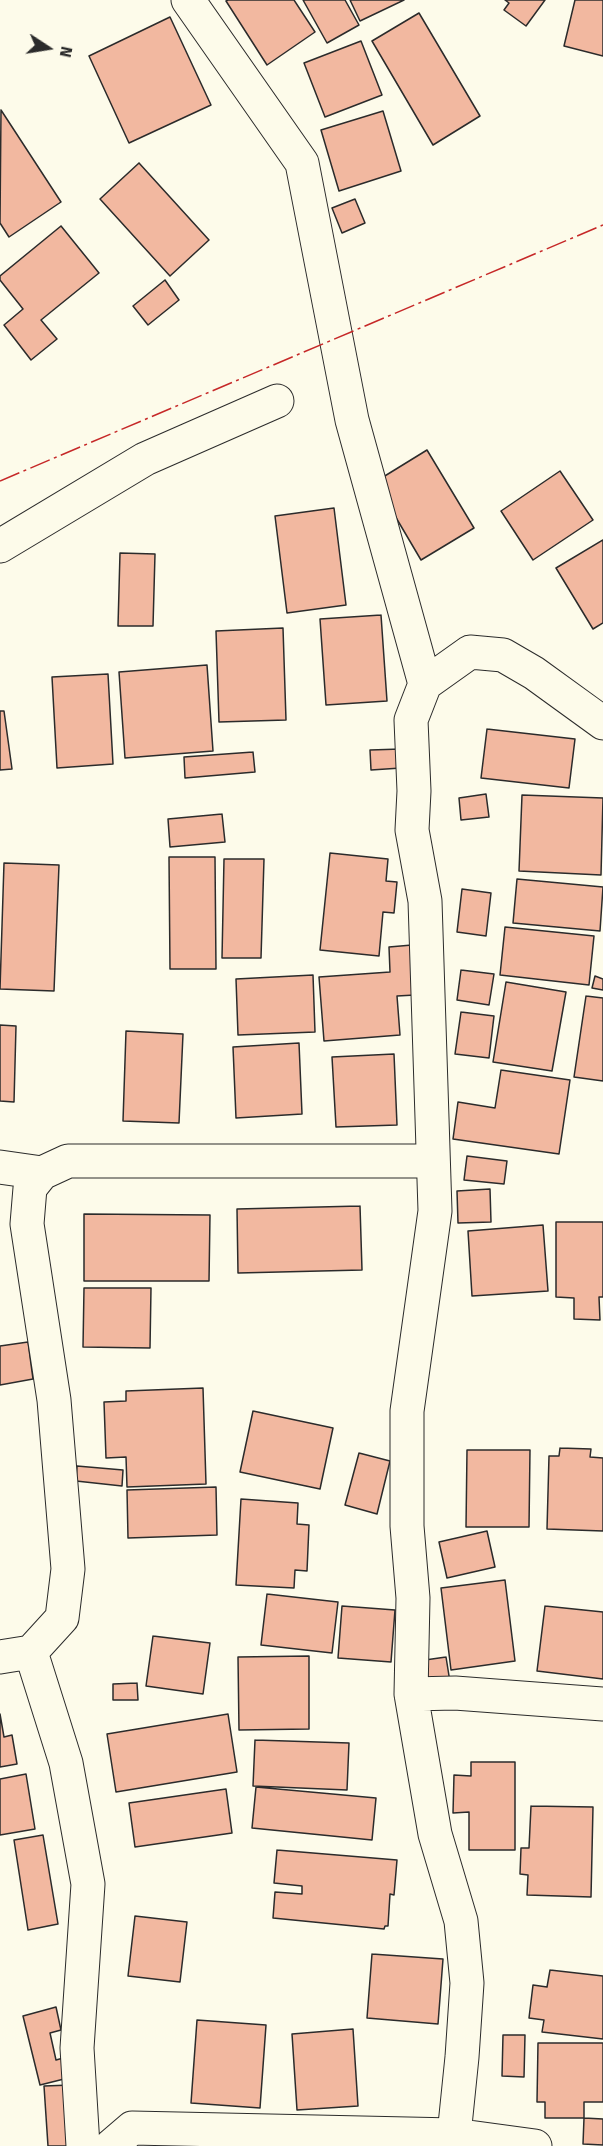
<!DOCTYPE html>
<html>
<head>
<meta charset="utf-8">
<style>
  body { margin:0 }
  #map { position:relative; width:603px; height:2146px; overflow:hidden; background:#fdfbea; font-family:"Fira Sans",sans-serif }
  canvas { display:block }
  .north { position:absolute; left:18px; top:18px; width:60px; height:60px; -webkit-text-stroke:4px #fdfbea; paint-order:stroke; rotate:102deg; font-size:16px; font-weight:700; line-height:24px; text-align:center; color:#2b2b2b }
  .north::after { content:''; display:block; margin:auto; width:21px; height:27px; background:#2b2b2b; clip-path:polygon(50% 0,100% 100%,50% 72%,0 100%) }
</style>
</head>
<body>
<div id="map">
<canvas width="603" height="2146"></canvas>
<div class="north">N</div>
</div>
<script>
const c = document.querySelector('canvas').getContext('2d');
c.lineJoin = 'round';
function fill(path, color) {
  c.fillStyle = color;
  c.fill(path, 'evenodd');
}
function poly(rows) {
  const path = new Path2D();
  for (const r of rows) {
    path.moveTo(r[0], r[1]);
    for (let i = 2; i < r.length; i += 2) path.lineTo(r[i], r[i + 1]);
  }
  return path;
}
function strokePath(path, color, width, dash) {
  c.strokeStyle = color;
  c.lineWidth = width;
  c.lineCap = dash ? 'butt' : 'round';
  c.setLineDash(dash || []);
  c.stroke(path);
}
const building = poly([
  [228,0,294,0,315,32,267,65,226,1,228,0],
  [303,0,345,0,359,25,327,43,303,0],
  [350,0,404,0,360,21,350,0],
  [505,0,545,0,526,26,504,10,509,3,505,0],
  [575,0,603,0,603,56,564,46,575,0],
  [419,13,480,116,433,145,372,41,419,13],
  [170,17,211,105,129,143,89,56,170,17],
  [361,41,382,95,325,117,304,63,361,41],
  [1,110,61,202,9,237,0,223,1,110],
  [383,111,401,171,339,191,321,130,383,111],
  [139,163,209,240,170,276,100,199,139,163],
  [355,199,365,223,342,233,332,208,355,199],
  [61,226,99,273,41,320,57,339,31,360,4,325,23,309,0,280,0,276,61,226],
  [165,280,179,300,148,325,133,306,165,280],
  [427,450,474,528,421,560,375,482,427,450],
  [560,471,593,520,533,560,501,511,560,471],
  [334,508,346,605,287,613,275,516,334,508],
  [603,540,603,623,593,629,556,568,603,540],
  [120,553,155,554,153,626,118,626,120,553],
  [381,615,387,701,326,705,320,619,381,615],
  [283,628,286,720,219,722,216,631,283,628],
  [207,665,213,751,125,758,119,672,207,665],
  [108,674,113,764,57,768,52,677,108,674],
  [0,711,4,711,12,769,0,770,0,711],
  [487,729,575,739,569,788,481,778,487,729],
  [401,749,401,768,371,770,370,750,401,749],
  [253,752,255,772,185,778,184,757,253,752],
  [486,794,489,817,461,820,459,798,486,794],
  [522,795,603,798,601,875,519,871,522,795],
  [222,814,225,842,170,847,168,819,222,814],
  [330,853,388,859,386,881,397,882,394,913,383,912,379,956,320,950,330,853],
  [169,857,215,857,216,969,170,969,169,857],
  [224,859,264,859,261,958,222,958,224,859],
  [4,863,59,865,54,991,0,989,4,863],
  [517,879,603,887,600,931,513,923,517,879],
  [462,889,491,893,486,936,457,932,462,889],
  [505,927,594,936,589,985,500,975,505,927],
  [412,945,415,995,397,996,400,1035,324,1041,319,977,390,972,389,947,412,945],
  [461,970,494,974,489,1005,457,1000,461,970],
  [313,975,315,1032,238,1035,236,979,313,975],
  [595,976,603,979,603,990,592,988,595,976],
  [506,982,566,992,552,1071,493,1062,506,982],
  [586,996,603,998,603,1081,574,1077,586,996],
  [461,1012,494,1016,489,1058,455,1054,461,1012],
  [0,1025,16,1026,14,1102,0,1101,0,1025],
  [126,1031,183,1034,179,1123,123,1121,126,1031],
  [299,1043,302,1114,236,1118,233,1047,299,1043],
  [394,1054,397,1125,336,1127,332,1057,394,1054],
  [501,1070,570,1080,559,1154,453,1139,458,1102,495,1108,501,1070],
  [467,1156,507,1161,504,1184,464,1180,467,1156],
  [490,1189,491,1222,458,1223,457,1191,490,1189],
  [360,1206,362,1270,238,1273,237,1209,360,1206],
  [84,1214,210,1215,209,1281,84,1281,84,1214],
  [556,1222,603,1222,603,1297,599,1297,600,1320,574,1319,574,1298,556,1297,556,1222],
  [543,1225,548,1291,472,1296,468,1231,543,1225],
  [84,1288,151,1288,150,1348,83,1347,84,1288],
  [28,1342,33,1379,0,1385,0,1346,28,1342],
  [203,1388,206,1484,127,1487,126,1457,106,1458,104,1402,126,1401,126,1391,203,1388],
  [253,1411,333,1428,320,1489,240,1472,253,1411],
  [560,1448,591,1449,590,1457,603,1458,603,1531,547,1529,549,1456,559,1456,560,1448],
  [467,1450,530,1450,529,1527,466,1527,467,1450],
  [359,1453,390,1461,377,1514,345,1505,359,1453],
  [77,1466,123,1470,122,1486,76,1481,77,1466],
  [216,1487,217,1535,128,1538,127,1490,216,1487],
  [241,1499,298,1503,297,1524,309,1525,307,1571,295,1570,294,1588,236,1585,241,1499],
  [487,1531,495,1567,447,1578,439,1542,487,1531],
  [505,1580,515,1661,451,1670,441,1588,505,1580],
  [267,1594,338,1602,332,1653,261,1645,267,1594],
  [342,1606,395,1610,391,1662,338,1658,342,1606],
  [545,1606,603,1612,603,1679,537,1671,545,1606],
  [153,1636,210,1643,203,1694,146,1686,153,1636],
  [309,1656,309,1729,239,1730,238,1657,309,1656],
  [446,1657,450,1682,422,1687,418,1661,446,1657],
  [137,1683,138,1700,113,1700,113,1684,137,1683],
  [0,1714,4,1737,12,1735,17,1764,0,1767,0,1714],
  [228,1714,237,1772,116,1792,107,1734,228,1714],
  [255,1740,349,1743,347,1790,253,1786,255,1740],
  [471,1762,515,1762,515,1850,469,1850,469,1812,453,1813,454,1775,471,1776,471,1762],
  [26,1774,35,1829,0,1835,0,1779,26,1774],
  [256,1787,376,1798,372,1840,252,1828,256,1787],
  [226,1789,232,1833,135,1847,129,1803,226,1789],
  [531,1806,593,1807,591,1897,527,1895,528,1875,520,1874,521,1848,529,1848,531,1806],
  [43,1835,58,1924,28,1930,14,1840,43,1835],
  [277,1850,397,1860,394,1895,390,1894,388,1926,385,1926,384,1929,273,1918,275,1892,302,1894,302,1886,274,1883,277,1850],
  [135,1916,187,1922,180,1982,128,1976,135,1916],
  [372,1954,443,1959,438,2024,367,2018,372,1954],
  [550,1970,603,1976,603,2039,542,2032,544,2020,529,2018,533,1985,547,1987,550,1970],
  [56,2007,61,2030,50,2033,56,2060,67,2057,72,2077,40,2085,23,2016,56,2007],
  [197,2020,266,2025,260,2108,191,2103,197,2020],
  [353,2029,358,2106,297,2110,292,2034,353,2029],
  [503,2035,525,2035,524,2077,502,2076,503,2035],
  [538,2043,603,2043,603,2102,584,2102,584,2118,545,2118,545,2102,537,2102,538,2043],
  [71,2085,74,2146,48,2146,44,2086,71,2085],
  [584,2118,603,2119,603,2145,583,2144,584,2118]
]);
fill(building, '#f2b8a0');
strokePath(building, '#2b2b2b', 1.5);
const minor = poly([
  [188,0,302,163,352,420,425,684],
  [0,546,145,459,277,401],
  [0,1167,42,1173],
  [31,1652,66,1763,88,1884,77,2048,83,2146],
  [0,1657,31,1652,62,1618,68,1569,54,1400,27,1224,30,1188,42,1173,68,1161,433,1161],
  [411,1694,455,1693,603,1704],
  [454,2135,462,2057,467,1983,461,1921,435,1834,411,1694,413,1598,407,1526,407,1411,435,1211,425,901,412,830,414,791,411,720,425,684,470,652,503,655,534,673,603,723],
  [111,2146,132,2128,454,2135,535,2146]
]);
strokePath(minor, '#2b2b2b', 35);
strokePath(minor, '#fdfbea', 33);
strokePath(poly([
  [0,481,603,225]
]), '#c62828', 1.5, [21, 4.5, 3, 4.5]);
</script>
</body>
</html>
